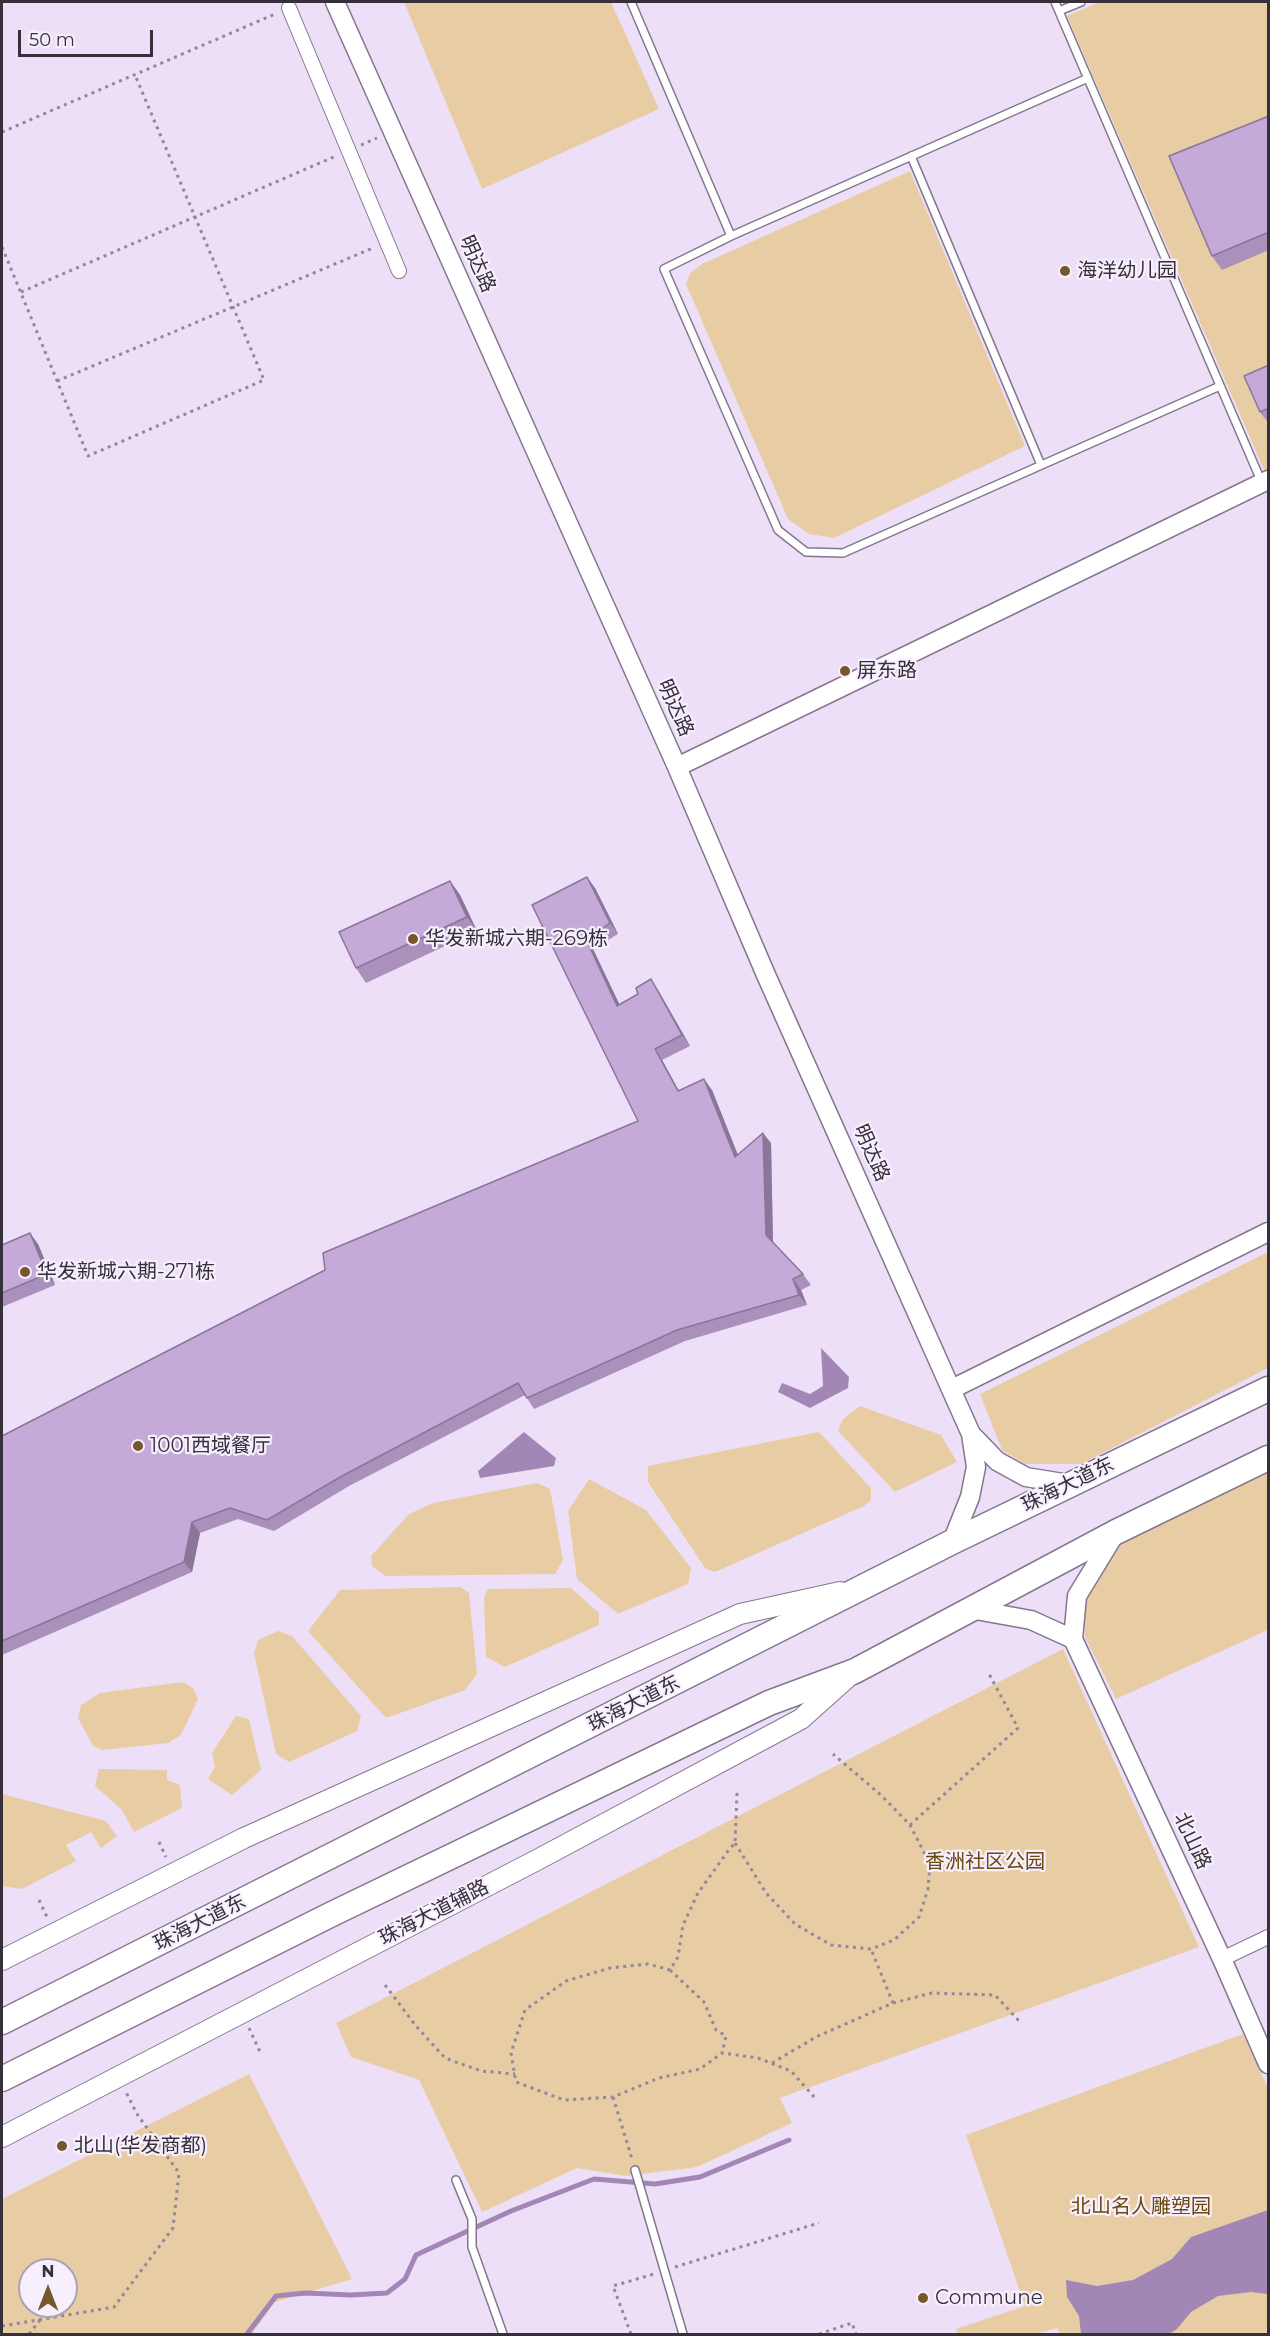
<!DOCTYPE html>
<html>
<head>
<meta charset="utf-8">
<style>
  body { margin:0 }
  #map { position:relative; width:1270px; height:2336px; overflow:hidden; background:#eddff8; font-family:Montserrat,sans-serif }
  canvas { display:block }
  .frame { position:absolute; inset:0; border:3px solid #36303a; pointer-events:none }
  .north { position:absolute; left:18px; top:2258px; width:60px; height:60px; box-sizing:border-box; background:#f7effe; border:2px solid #aaa3b0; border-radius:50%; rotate:0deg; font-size:16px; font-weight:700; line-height:24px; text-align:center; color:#36303a }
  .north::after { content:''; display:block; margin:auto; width:21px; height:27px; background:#74582b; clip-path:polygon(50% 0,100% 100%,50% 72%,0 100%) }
  .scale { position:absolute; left:18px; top:30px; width:135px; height:27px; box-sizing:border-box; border:3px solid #36303a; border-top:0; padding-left:8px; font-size:18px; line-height:21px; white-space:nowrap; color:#36303a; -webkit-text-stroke:4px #f7effe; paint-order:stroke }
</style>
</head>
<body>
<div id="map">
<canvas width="1270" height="2336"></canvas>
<div class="frame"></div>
<div class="north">N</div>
<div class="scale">50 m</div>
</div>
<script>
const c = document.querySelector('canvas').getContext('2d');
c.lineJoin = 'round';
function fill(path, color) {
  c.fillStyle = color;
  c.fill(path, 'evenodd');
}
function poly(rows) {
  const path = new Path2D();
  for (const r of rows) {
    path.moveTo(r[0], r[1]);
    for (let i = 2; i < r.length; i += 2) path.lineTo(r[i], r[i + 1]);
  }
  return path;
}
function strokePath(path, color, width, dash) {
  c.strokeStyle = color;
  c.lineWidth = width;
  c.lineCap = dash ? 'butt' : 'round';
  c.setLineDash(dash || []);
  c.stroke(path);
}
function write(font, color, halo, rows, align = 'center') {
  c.font = font + ' Montserrat,"Noto Sans SC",sans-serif';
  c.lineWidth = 4.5;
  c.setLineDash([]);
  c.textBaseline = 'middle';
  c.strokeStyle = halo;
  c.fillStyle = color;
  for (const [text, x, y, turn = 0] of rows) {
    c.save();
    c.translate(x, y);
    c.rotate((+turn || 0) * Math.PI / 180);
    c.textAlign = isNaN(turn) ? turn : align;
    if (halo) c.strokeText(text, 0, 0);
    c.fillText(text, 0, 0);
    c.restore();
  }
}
fill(poly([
  [404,2,611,2,659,109,482,189],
  [1100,2,1268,2,1268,471,1265,472,1067,16],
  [910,171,1025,446,834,538,809,534,788,519,686,284,691,272,702,264],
  [1268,1252,1268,1368,1081,1464,1025,1464,1002,1450,980,1394],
  [860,1406,941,1435,957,1462,895,1492,838,1431,843,1419],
  [819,1432,871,1488,871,1500,864,1506,715,1572,705,1568,648,1482,648,1466],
  [1268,1464,1268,1630,1116,1699,1085,1637,1083,1600,1121,1536],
  [589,1479,646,1510,691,1568,688,1584,618,1614,577,1579,568,1511],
  [537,1483,550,1489,563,1560,555,1574,386,1576,372,1566,371,1556,409,1514,433,1503],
  [460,1587,469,1593,477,1674,465,1690,386,1718,308,1631,340,1590],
  [571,1588,599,1613,599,1625,505,1667,486,1657,484,1597,488,1589],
  [278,1631,292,1636,361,1716,357,1731,289,1762,276,1754,254,1653,258,1640],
  [1063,1649,1199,1947,780,2098,792,2123,697,2167,626,2176,577,2168,482,2212,419,2080,351,2057,336,2023],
  [183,1682,193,1688,198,1699,181,1735,168,1743,102,1750,93,1746,78,1718,81,1705,100,1693],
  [236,1716,249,1719,261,1770,232,1795,208,1779,215,1767,212,1753],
  [99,1769,167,1770,167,1780,180,1785,182,1808,134,1832,122,1810,95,1786],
  [2,1794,106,1821,117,1836,101,1848,91,1832,66,1845,76,1861,22,1889,2,1886],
  [1243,2034,1268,2088,1268,2334,1060,2334,1057,2328,1035,2334,958,2334,956,2329,1025,2306,966,2135],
  [249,2074,352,2279,275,2302,252,2334,2,2334,2,2199],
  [30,2270,66,2270,66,2306,30,2306]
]), '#e8cda4');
fill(poly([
  [821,1348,849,1377,848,1388,810,1408,778,1392,782,1383,810,1394,823,1386],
  [524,1432,556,1458,554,1466,480,1478,478,1471],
  [1268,2210,1268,2294,1251,2292,1218,2296,1191,2312,1177,2329,1169,2334,1081,2334,1079,2316,1067,2297,1066,2280,1097,2286,1133,2280,1172,2259,1191,2237]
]), '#a287b6');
strokePath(poly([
  [247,2334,276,2296,305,2293,351,2295,387,2293,405,2279,416,2255,511,2211,594,2179,655,2184,700,2177,789,2140]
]), '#a287b6', 5);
const service = poly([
  [631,2,731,236],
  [1055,2,1262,483],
  [1059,11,1081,2],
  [1088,78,731,236,664,269,778,530,806,552,843,553,1220,386],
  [911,156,1041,465],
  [635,2170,683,2334],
  [456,2180,472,2219,472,2247,503,2334]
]);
const minor = poly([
  [289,8,399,271],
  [1222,1959,1268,1937]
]);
const tertiary = poly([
  [335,2,677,767,766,975,971,1434,976,1467,970,1497,952,1542],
  [677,767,1268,480],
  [952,1389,1268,1232],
  [971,1434,997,1461,1026,1477,1069,1484],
  [1116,1532,1077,1596,1073,1639,1222,1959,1268,2064],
  [970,1609,1031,1620,1073,1639]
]);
const secondary = poly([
  [2,1960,244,1838,740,1614,840,1592],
  [2,2137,537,1860,801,1719,849,1676]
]);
const trunk = poly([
  [2,2022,952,1542,1268,1389],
  [2,2079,332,1914,769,1703,855,1671,1116,1532,1268,1458]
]);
strokePath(service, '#84778d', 10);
strokePath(minor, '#84778d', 16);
strokePath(tertiary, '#84778d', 21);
strokePath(secondary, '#84778d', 22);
strokePath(trunk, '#84778d', 27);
strokePath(poly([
  [2,132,275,14],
  [361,145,377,138],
  [2,247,88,456,264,380,135,75],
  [21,292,336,156],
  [57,381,373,248],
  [737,1793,735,1843,728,1851,698,1893,683,1925,678,1957,670,1970,648,1964,610,1968,566,1981,525,2010,511,2053,516,2082,564,2100,613,2097,659,2078,700,2069,722,2053,758,2058,791,2071,816,2099],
  [910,1825,1018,1728,988,1672],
  [159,1842,166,1857],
  [735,1843,766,1893,795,1924,831,1945,871,1949,894,1940,919,1917,928,1889,930,1864,910,1825,882,1796,833,1754],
  [39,1900,47,1917],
  [670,1970,704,2002,716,2030,726,2036,722,2053],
  [385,1985,416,2026,445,2058,481,2071,515,2074],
  [893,2003,932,1993,995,1995,1020,2022],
  [249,2028,260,2052],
  [772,2063,816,2037,893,2003,871,1949],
  [613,2097,632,2159],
  [675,2267,819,2223],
  [2,2326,114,2307,173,2228,179,2173,137,2114,126,2092],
  [29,2334,40,2320],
  [631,2334,613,2286,654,2274],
  [819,2334,852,2323,856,2334]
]), '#92889a', 3, [3, 4.5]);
strokePath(service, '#fff', 7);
strokePath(minor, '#fff', 14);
strokePath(tertiary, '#fff', 18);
strokePath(secondary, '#fff', 20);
strokePath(trunk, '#fff', 24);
fill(poly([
  [1269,116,1269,250,1222,270,1212,256],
  [1269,365,1269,424,1260,412],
  [450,881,460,895,477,931,366,983,356,968],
  [595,888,618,934,593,949,619,1004,638,994,651,979,658,990,690,1046,662,1060,679,1091,712,1090,738,1155,771,1143,773,1243,803,1274,811,1285,801,1290,807,1305,685,1341,534,1409,525,1395,349,1486,274,1531,238,1519,200,1533,192,1572,2,1655,2,1436,638,1121,532,905],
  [38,1244,55,1285,2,1307,2,1245]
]), '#a991bb');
fill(poly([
  [587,877,595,888,618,934,610,923],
  [450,881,460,895,477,931,467,917],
  [586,939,593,949,625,1016,617,1006],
  [651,979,658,990,690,1046,682,1035],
  [655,1049,662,1060,685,1102,678,1091],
  [704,1079,712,1090,743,1168,735,1157],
  [763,1133,771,1143,773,1246,766,1235],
  [30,1233,38,1244,55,1285,47,1274],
  [793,1279,801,1290,807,1305,799,1295],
  [192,1522,200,1533,192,1572,184,1562]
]), '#897698');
const building = poly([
  [1269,116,1269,232,1212,256,1169,156,1269,116],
  [1269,365,1269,408,1260,412,1244,376,1269,365],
  [587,877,610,923,586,939,617,1006,638,994,636,988,651,979,682,1035,655,1049,678,1091,704,1079,735,1157,763,1133,766,1235,803,1274,793,1279,799,1295,677,1330,527,1398,518,1383,342,1476,267,1520,230,1508,192,1522,184,1562,2,1641,2,1436,325,1270,323,1253,638,1121,532,905,587,877],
  [450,881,467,917,356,968,339,932,450,881],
  [30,1233,47,1274,2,1293,2,1245,30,1233]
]);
fill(building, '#c4a9d9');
strokePath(building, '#897698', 1.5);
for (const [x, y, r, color] of [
  [1065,271,6,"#74582b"],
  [845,671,6,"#74582b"],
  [413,939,6,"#74582b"],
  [25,1272,6,"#74582b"],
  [138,1446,6,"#74582b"],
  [62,2146,6,"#74582b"],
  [923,2298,6,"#74582b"]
]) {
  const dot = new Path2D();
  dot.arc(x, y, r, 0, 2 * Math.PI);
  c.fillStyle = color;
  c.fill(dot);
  strokePath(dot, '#f7effe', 2);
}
write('20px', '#36303a', '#f7effe', [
  ["明达路",477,264,66],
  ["明达路",675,708,66],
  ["明达路",871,1153,66],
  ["珠海大道东",1068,1485,-26],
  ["珠海大道东",634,1704,-27],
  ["北山路",1192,1841,65],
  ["珠海大道辅路",434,1913,-27],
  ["珠海大道东",200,1923,-27]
]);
write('20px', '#36303a', '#f7effe', [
  ["海洋幼儿园",1077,271],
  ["屏东路",857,671],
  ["华发新城六期-269栋",425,939],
  ["华发新城六期-271栋",37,1272],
  ["1001西域餐厅",150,1446],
  ["北山(华发商都)",74,2146],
  ["Commune",935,2298]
], 'left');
write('20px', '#6a4a0e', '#f7effe', [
  ["香洲社区公园",985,1862],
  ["北山名人雕塑园",1141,2207]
]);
</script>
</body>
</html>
